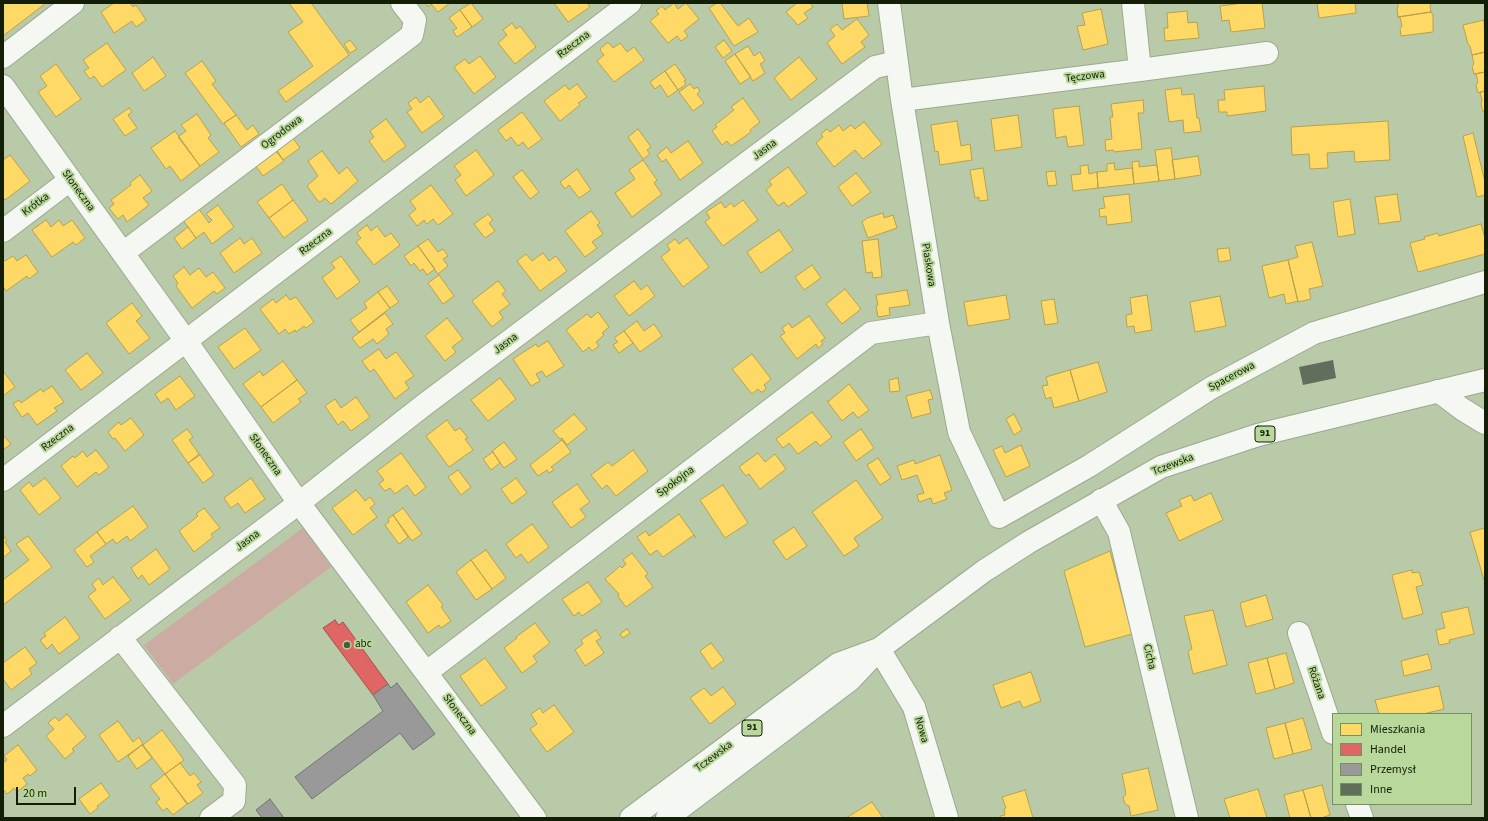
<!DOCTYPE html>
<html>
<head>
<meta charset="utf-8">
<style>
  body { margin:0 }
  #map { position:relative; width:1488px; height:821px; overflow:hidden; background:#b9caa9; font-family:"Source Sans 3",sans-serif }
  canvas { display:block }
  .frame { position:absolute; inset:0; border:4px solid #131e07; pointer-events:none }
  .legend { position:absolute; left:1332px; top:713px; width:140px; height:92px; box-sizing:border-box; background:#b9d89b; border:1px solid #778e60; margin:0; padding:5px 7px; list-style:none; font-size:12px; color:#131e07 }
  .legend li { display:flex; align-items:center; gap:8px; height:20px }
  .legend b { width:20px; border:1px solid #778e60 }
  .scale { position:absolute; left:16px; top:787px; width:60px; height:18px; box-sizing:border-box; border:2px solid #131e07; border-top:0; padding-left:5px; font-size:12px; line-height:14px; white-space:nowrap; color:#131e07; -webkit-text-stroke:3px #b9d89b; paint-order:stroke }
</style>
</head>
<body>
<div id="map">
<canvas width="1488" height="821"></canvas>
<div class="frame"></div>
<ul class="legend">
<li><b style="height:11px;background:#ffd966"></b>Mieszkania</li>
<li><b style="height:11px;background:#e06666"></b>Handel</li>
<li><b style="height:11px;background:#999"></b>Przemysł</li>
<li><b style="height:11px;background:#606f5b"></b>Inne</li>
</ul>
<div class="scale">20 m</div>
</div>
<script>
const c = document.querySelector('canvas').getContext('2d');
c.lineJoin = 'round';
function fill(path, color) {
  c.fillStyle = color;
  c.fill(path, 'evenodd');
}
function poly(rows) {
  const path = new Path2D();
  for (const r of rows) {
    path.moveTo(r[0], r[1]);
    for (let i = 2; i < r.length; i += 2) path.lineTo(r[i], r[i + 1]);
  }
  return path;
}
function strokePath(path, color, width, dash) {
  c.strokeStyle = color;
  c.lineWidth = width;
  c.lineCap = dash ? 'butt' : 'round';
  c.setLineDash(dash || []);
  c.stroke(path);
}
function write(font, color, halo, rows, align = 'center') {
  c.font = font + ' "Source Sans 3",sans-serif';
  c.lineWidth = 4;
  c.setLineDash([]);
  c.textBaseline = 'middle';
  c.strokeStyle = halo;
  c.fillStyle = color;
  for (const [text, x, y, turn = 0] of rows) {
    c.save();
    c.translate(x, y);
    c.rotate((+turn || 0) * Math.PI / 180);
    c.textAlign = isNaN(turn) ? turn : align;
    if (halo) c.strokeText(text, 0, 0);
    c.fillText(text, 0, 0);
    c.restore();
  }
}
fill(poly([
  [303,528,331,567,173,684,144,645]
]), '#ccaba2');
const homes = poly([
  [3,3,46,3,3,36,3,3],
  [114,3,130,3,133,7,136,5,146,20,136,27,132,21,114,33,101,12,114,3],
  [289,3,311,3,349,55,286,102,278,91,313,66,288,32,303,22,289,3],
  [426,3,450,3,438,12,431,4,428,7,426,3],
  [471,3,483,19,472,27,460,10,471,3],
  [554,3,587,3,590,7,568,22,554,3],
  [674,3,678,9,686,3,699,19,684,31,688,36,681,41,677,36,668,43,650,21,659,14,656,11,662,6,665,10,674,3],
  [717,3,720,3,738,26,749,18,758,32,734,46,709,8,717,3],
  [797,3,810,3,813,7,804,13,808,18,798,25,786,12,797,3],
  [842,3,867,3,869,16,844,19,842,3],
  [1243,3,1262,3,1265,28,1231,32,1229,20,1222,21,1220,6,1243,3],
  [1317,3,1355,3,1356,13,1319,18,1317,3],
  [1398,3,1431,3,1430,6,1431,12,1398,17,1397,9,1398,7,1398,3],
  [1101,9,1108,44,1083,50,1077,26,1085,25,1082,13,1101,9],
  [460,10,472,27,457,37,453,31,457,28,449,18,460,10],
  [1187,11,1188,23,1197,22,1199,38,1165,41,1164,28,1168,28,1167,13,1187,11],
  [1431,12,1433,15,1433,32,1401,36,1400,28,1402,26,1400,17,1398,17,1431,12],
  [857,19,869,35,861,42,865,47,842,64,827,43,835,36,830,29,837,24,842,30,857,19],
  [1484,20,1485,52,1472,55,1470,46,1468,44,1463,25,1484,20],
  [512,23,516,29,520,26,536,47,515,64,498,43,507,35,503,30,512,23],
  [350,40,357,49,350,53,344,44,350,40],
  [724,40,732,51,723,58,715,47,724,40],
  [107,43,126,70,102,87,94,76,90,79,84,71,89,68,83,60,107,43],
  [607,43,609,43,613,48,620,43,627,52,634,47,644,60,614,82,597,61,604,55,600,50,601,48,607,43],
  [748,46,754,56,760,52,765,61,760,64,765,73,753,81,735,54,748,46],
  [1485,52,1485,72,1474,74,1472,66,1474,64,1472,55,1485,52],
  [735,54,751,77,740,84,725,61,735,54],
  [480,56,496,77,474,94,454,67,465,59,469,64,480,56],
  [153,57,166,76,144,91,132,73,153,57],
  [799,57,817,79,791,100,774,78,799,57],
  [202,61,216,81,212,84,236,115,223,124,185,73,202,61],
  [56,64,81,99,56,117,38,92,47,86,40,76,56,64],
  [675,64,686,80,684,81,686,84,678,90,665,71,675,64],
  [665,71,678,90,668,97,660,85,655,89,650,82,665,71],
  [1485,72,1485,91,1478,93,1476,85,1478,82,1476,74,1474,74,1485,72],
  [577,84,587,97,578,103,580,105,560,121,544,101,565,85,569,90,577,84],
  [690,84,694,89,697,87,700,91,697,94,704,103,693,111,679,92,690,84],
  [1264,86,1266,111,1227,116,1227,112,1219,112,1218,100,1225,100,1224,90,1264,86],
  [1181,88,1182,95,1194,94,1197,118,1199,118,1201,131,1184,133,1183,120,1169,122,1165,90,1181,88],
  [1485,91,1485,111,1483,112,1481,104,1482,101,1480,92,1485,91],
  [429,96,444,117,422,133,407,112,412,109,408,103,416,97,420,103,429,96],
  [743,98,760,122,750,130,751,132,731,146,727,141,722,145,712,131,717,127,715,125,734,110,731,107,743,98],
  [1143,100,1144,113,1138,113,1142,149,1114,152,1113,150,1106,151,1105,140,1112,139,1110,117,1113,117,1111,104,1143,100],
  [1079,106,1084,145,1068,147,1066,136,1056,138,1053,109,1079,106],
  [129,108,132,112,128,115,137,128,125,136,113,119,129,108],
  [522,112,542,139,528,149,523,142,518,146,511,137,506,141,498,130,522,112],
  [197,114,211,135,208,138,219,152,200,166,178,137,186,131,181,125,197,114],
  [236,115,247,130,253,125,259,134,241,147,224,123,236,115],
  [1018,115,1022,147,995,151,991,119,1018,115],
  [386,119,406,146,384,162,369,141,374,137,370,131,386,119],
  [957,121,961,146,970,144,972,160,940,165,938,151,935,152,931,125,957,121],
  [1388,121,1390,160,1355,162,1354,151,1327,153,1328,168,1310,169,1309,154,1292,155,1291,127,1388,121],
  [864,122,882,144,863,159,855,150,834,167,816,143,823,137,821,134,827,129,830,132,839,125,843,131,851,125,855,129,864,122],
  [638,129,651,147,647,150,650,154,643,159,628,137,638,129],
  [175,131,200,166,181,181,170,166,166,169,151,148,175,131],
  [1473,133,1485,182,1485,195,1477,197,1463,136,1473,133],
  [292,137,300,148,283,160,276,149,292,137],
  [688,141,703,163,680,180,666,159,662,162,657,155,667,147,671,153,688,141],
  [1171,148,1175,179,1159,181,1155,150,1171,148],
  [275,150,284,161,263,176,255,165,275,150],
  [476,150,494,175,466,196,455,180,461,175,454,166,476,150],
  [322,151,339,174,347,167,358,181,331,204,325,198,320,202,318,201,307,186,318,176,308,161,322,151],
  [10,155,30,181,5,200,3,197,3,160,10,155],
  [1198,156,1201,175,1175,179,1172,160,1198,156],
  [643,160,657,180,654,183,662,194,632,217,615,193,635,179,629,170,643,160],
  [1139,161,1139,167,1157,165,1159,181,1134,184,1132,162,1139,161],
  [1114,163,1115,170,1132,168,1134,184,1098,188,1097,172,1107,171,1107,164,1114,163],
  [1088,165,1089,174,1097,172,1098,188,1073,191,1071,175,1081,174,1080,166,1088,165],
  [788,167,807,193,788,207,784,202,778,206,766,190,772,185,769,181,788,167],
  [983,168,988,200,979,201,979,197,975,198,970,170,983,168],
  [577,169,591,190,579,198,569,185,565,189,560,182,577,169],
  [522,170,539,192,530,199,513,177,522,170],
  [1055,171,1057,185,1048,186,1046,172,1055,171],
  [856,173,871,192,852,206,838,187,856,173],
  [140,175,152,191,143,198,149,205,127,222,123,215,118,219,109,208,114,204,111,200,131,185,130,183,140,175],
  [282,184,293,200,269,218,257,202,282,184],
  [431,185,453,214,438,225,433,219,427,224,424,220,417,226,409,215,416,209,410,201,431,185],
  [1129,194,1132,222,1107,225,1106,216,1100,217,1099,209,1105,208,1103,197,1129,194],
  [1397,194,1401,221,1379,224,1375,197,1397,194],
  [1350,199,1355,234,1338,237,1333,202,1350,199],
  [293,200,308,220,284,238,269,218,293,200],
  [743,200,758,220,723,246,705,222,710,218,706,212,721,202,725,208,731,203,734,207,743,200],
  [218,205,234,227,212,244,204,232,196,238,183,220,198,208,209,223,212,220,206,214,218,205],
  [591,211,600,223,597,225,603,234,592,242,597,248,585,257,565,231,591,211],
  [883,213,884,218,893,215,897,228,868,238,862,222,867,218,883,213],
  [488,214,493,220,489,223,495,231,485,238,474,224,488,214],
  [46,220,51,227,59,220,63,226,72,220,85,238,76,245,73,242,52,257,32,230,46,220],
  [1481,224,1485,238,1485,254,1418,272,1410,243,1425,239,1424,237,1438,233,1439,236,1481,224],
  [367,225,371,231,377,226,385,237,391,233,400,245,374,265,356,242,361,238,357,233,367,225],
  [188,227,196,238,182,249,174,238,188,227],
  [779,230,793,250,761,273,747,252,779,230],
  [240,238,244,244,252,238,262,253,234,273,220,253,240,238],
  [687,238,709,267,683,287,661,257,670,250,667,245,675,239,679,244,687,238],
  [428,239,438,252,443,249,448,256,443,259,448,266,438,274,418,246,428,239],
  [878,239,882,277,873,278,872,272,866,273,862,241,878,239],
  [1312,242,1323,286,1309,289,1311,299,1298,302,1288,260,1298,257,1295,246,1312,242],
  [418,246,435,269,427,275,423,269,420,271,414,263,411,266,404,256,418,246],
  [1229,248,1231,260,1219,262,1217,249,1229,248],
  [543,253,549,261,556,256,567,271,540,291,517,261,526,254,532,261,543,253],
  [26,255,38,272,29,279,27,276,6,291,3,286,3,259,5,261,13,256,17,261,26,255],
  [341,256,360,282,337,299,322,278,335,268,331,263,341,256],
  [1288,260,1298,301,1286,304,1284,294,1269,298,1262,266,1288,260],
  [812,265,821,278,804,290,795,277,812,265],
  [184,267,190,275,199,268,206,277,213,272,225,288,217,294,214,291,192,308,176,286,178,283,173,276,184,267],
  [439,275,454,296,443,304,428,283,439,275],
  [498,281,506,291,502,294,510,304,499,312,503,318,492,327,472,301,498,281],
  [634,281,641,290,647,285,655,296,629,316,614,296,634,281],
  [387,286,399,302,390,308,378,292,387,286],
  [845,289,861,309,842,324,826,304,845,289],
  [907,290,910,305,889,308,890,315,878,317,876,306,878,305,876,295,907,290],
  [378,292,390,308,359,332,350,320,367,308,364,303,378,292],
  [286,295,290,300,296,297,314,322,306,328,304,326,296,332,295,330,289,334,285,329,279,334,260,309,273,299,276,303,286,295],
  [1006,295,1010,319,968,326,964,302,1006,295],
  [1147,295,1152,330,1135,333,1134,326,1127,327,1126,315,1132,314,1130,298,1147,295],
  [1220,296,1226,326,1195,332,1190,302,1220,296],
  [1054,299,1058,323,1045,325,1041,301,1054,299],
  [132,303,142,316,136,321,150,338,129,354,106,323,132,303],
  [598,312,609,327,602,333,604,335,596,342,599,346,592,351,589,347,583,352,566,330,587,314,591,318,598,312],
  [385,313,393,324,386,329,389,334,377,344,373,339,360,348,352,338,385,313],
  [809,316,825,338,821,341,823,344,818,348,816,344,797,359,780,336,785,333,782,328,789,323,792,328,809,316],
  [447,318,463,339,452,347,456,352,445,361,425,336,447,318],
  [637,321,644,331,654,324,662,336,640,352,624,331,637,321],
  [245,328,261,350,234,369,218,347,245,328],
  [624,331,633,343,619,353,613,345,618,342,614,338,624,331],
  [548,341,564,366,546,377,542,371,536,374,540,381,531,386,513,359,536,344,538,347,548,341],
  [379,349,386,359,396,352,414,376,405,382,409,388,395,399,374,369,370,372,362,361,379,349],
  [87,353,103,373,81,390,65,370,87,353],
  [752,354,771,379,764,385,766,388,763,392,761,392,758,389,752,394,732,369,752,354],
  [283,361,297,380,261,407,243,384,260,371,263,376,283,361],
  [1098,362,1107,392,1079,401,1070,370,1098,362],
  [1070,370,1079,401,1054,408,1051,397,1046,399,1042,386,1048,385,1046,377,1070,370],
  [3,371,15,387,3,396,3,371],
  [180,376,195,396,176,410,168,398,161,403,155,394,180,376],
  [500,378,516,399,488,421,471,400,500,378],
  [898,378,900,391,890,392,889,380,898,378],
  [297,380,307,393,298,399,301,402,273,423,261,407,297,380],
  [849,384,869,410,858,418,853,412,842,421,827,401,829,401,849,384],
  [52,386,64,402,54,408,57,411,37,425,28,413,22,417,13,404,19,400,21,403,41,389,43,392,52,386],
  [930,390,933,399,928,400,931,413,912,418,906,396,930,390],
  [356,397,370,417,351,431,343,421,338,425,325,406,335,399,341,408,356,397],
  [812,412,832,437,820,446,816,441,798,454,789,443,783,448,776,439,812,412],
  [574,414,587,429,567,445,562,438,560,439,553,431,574,414],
  [1014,414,1022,430,1014,435,1006,419,1014,414],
  [131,418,144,435,125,451,115,438,113,439,108,432,119,422,121,425,131,418],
  [447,420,455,431,460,428,468,438,465,439,473,450,449,467,426,436,447,420],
  [187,429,193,437,189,440,199,454,188,463,172,440,187,429],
  [861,429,874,448,856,461,843,442,861,429],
  [3,435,11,444,3,450,3,435],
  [562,440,571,452,551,467,554,470,549,473,547,470,538,476,530,465,562,440],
  [504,442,517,459,504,468,492,451,504,442],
  [1021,445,1030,466,1006,477,993,450,1002,446,1005,453,1021,445],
  [96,450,109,467,99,475,96,472,77,487,61,466,73,456,75,458,83,451,87,457,96,450],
  [633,450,648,471,616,496,607,485,602,489,591,475,608,462,612,466,633,450],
  [493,452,500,463,491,470,483,459,493,452],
  [401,453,426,487,415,496,407,485,395,494,390,488,385,491,379,484,384,480,377,471,401,453],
  [758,453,765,462,775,454,786,469,760,489,749,474,746,476,739,467,758,453],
  [200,455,214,475,203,483,188,463,200,455],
  [940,455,952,490,944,493,947,499,933,504,931,498,919,502,917,495,924,493,917,475,902,480,897,466,914,460,915,464,940,455],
  [878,458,891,478,880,485,867,465,878,458],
  [458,470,471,487,461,495,448,477,458,470],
  [45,478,61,498,39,515,20,490,29,482,33,487,45,478],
  [251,478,265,499,245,513,238,503,231,508,224,498,251,478],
  [516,478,527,493,512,504,501,489,516,478],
  [856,480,883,518,854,538,859,546,844,556,812,512,856,480],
  [577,484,590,502,580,509,586,517,571,528,552,502,577,484],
  [723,485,748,523,725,538,700,500,723,485],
  [356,490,365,501,370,497,375,504,370,508,377,517,353,535,332,508,356,490],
  [1211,493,1223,520,1179,541,1166,513,1182,506,1179,500,1191,495,1194,501,1211,493],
  [133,506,148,527,130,541,127,536,116,544,113,539,106,544,97,532,133,506],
  [204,508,220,528,211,534,213,537,194,552,179,531,198,516,196,514,204,508],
  [403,508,422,534,412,541,393,515,403,508],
  [679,514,696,538,694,535,663,557,657,550,650,555,637,537,646,531,649,536,679,514],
  [393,515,408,537,399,544,385,525,389,522,388,519,393,515],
  [532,524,549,547,528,563,521,554,516,558,506,544,532,524],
  [794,527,807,546,786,560,773,541,794,527],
  [1485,528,1485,580,1484,580,1470,532,1485,528],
  [97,532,106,544,90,556,94,562,87,567,74,550,97,532],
  [3,535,7,541,5,542,11,551,3,558,3,535],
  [28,536,52,567,3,605,3,580,29,560,16,544,28,536],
  [156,549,170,569,149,585,142,575,138,579,131,568,156,549],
  [486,550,506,578,492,589,471,560,486,550],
  [1110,551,1132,634,1085,647,1064,571,1110,551],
  [632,553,648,574,645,576,653,587,626,607,618,596,619,594,605,579,620,566,622,568,626,564,623,560,632,553],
  [471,560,492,589,476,600,456,572,471,560],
  [1412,570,1412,573,1419,572,1423,585,1416,587,1423,614,1403,619,1392,575,1412,570],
  [113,577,131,600,105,619,88,596,96,590,92,584,99,578,103,585,113,577],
  [588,582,602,602,582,616,579,612,574,616,562,599,588,582],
  [428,585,443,605,441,607,451,621,441,628,439,625,428,633,406,602,428,585],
  [1266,595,1273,619,1246,627,1240,603,1266,595],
  [1468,607,1474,634,1449,640,1450,643,1439,645,1436,630,1445,628,1441,613,1468,607],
  [1213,610,1227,665,1193,674,1188,651,1192,649,1184,616,1213,610],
  [65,617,80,638,59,654,52,644,47,649,40,640,46,636,44,633,65,617],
  [535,623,550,643,533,656,537,662,522,673,504,648,517,638,516,637,535,623],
  [627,629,630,633,623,638,620,634,627,629],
  [596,630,601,638,596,641,604,653,585,666,575,650,583,644,581,640,596,630],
  [711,643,724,660,712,669,700,651,711,643],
  [25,647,37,663,29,669,32,674,11,690,3,679,3,663,25,647],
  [1286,653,1294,683,1275,689,1267,658,1286,653],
  [1428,654,1432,669,1404,676,1401,661,1428,654],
  [485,658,507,688,481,706,460,676,485,658],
  [1267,658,1275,689,1256,694,1248,663,1267,658],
  [1031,672,1041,701,1023,708,1020,701,1001,708,993,685,1031,672],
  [1439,686,1444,709,1423,714,1379,714,1375,700,1439,686],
  [723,687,736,704,710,724,690,698,704,688,711,696,723,687],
  [554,705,574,732,547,752,530,729,537,724,531,714,540,708,543,713,554,705],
  [67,714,86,737,72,749,74,751,65,759,46,736,54,729,48,723,55,717,59,721,67,714],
  [1303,718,1312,749,1293,754,1285,723,1303,718],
  [118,721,133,742,139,737,143,744,118,762,99,735,118,721],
  [1285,723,1293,754,1274,759,1266,728,1285,723],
  [162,730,184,760,165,774,143,745,162,730],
  [18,745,37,770,30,776,28,774,23,778,27,784,17,792,14,788,7,794,3,789,3,763,7,760,4,756,18,745],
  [142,745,152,758,137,769,128,756,142,745],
  [180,763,190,776,194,773,201,782,197,785,203,793,188,804,165,774,180,763],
  [1148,768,1158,810,1131,816,1129,806,1125,804,1123,798,1126,794,1122,774,1148,768],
  [165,774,187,804,173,815,167,808,163,811,156,802,160,799,150,786,165,774],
  [101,783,110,796,97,806,98,808,90,814,79,799,101,783],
  [1322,785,1330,815,1321,818,1311,818,1303,790,1322,785],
  [1258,789,1267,818,1230,818,1224,799,1258,789],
  [1025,790,1033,818,1000,818,1000,816,1005,815,1004,809,1006,808,1002,797,1025,790],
  [1303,790,1311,818,1290,818,1284,795,1303,790],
  [872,802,883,818,846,818,872,802]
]);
fill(homes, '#ffd966');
strokePath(homes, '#b8a14a', 1);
const shops = poly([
  [335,620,339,625,343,622,388,684,373,695,323,628,335,620]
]);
fill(shops, '#e06666');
strokePath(shops, '#a2504a', 1);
const industry = poly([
  [397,683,435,734,413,750,400,733,312,799,295,777,383,711,373,695,388,684,391,688,397,683],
  [270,799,284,818,262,818,256,810,270,799]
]);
fill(industry, '#999');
strokePath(industry, '#71746d', 1);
fill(poly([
  [1333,360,1336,378,1303,385,1299,367]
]), '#606f5b');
const minor = poly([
  [889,3,902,100,938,323,959,432,999,517,1089,466,1211,388,1314,333,1485,282],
  [1133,3,1140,70],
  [3,57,73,3],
  [3,86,186,341,299,503,535,818],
  [902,100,1140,70,1267,53],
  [3,231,70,180],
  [123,253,412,35,415,20,402,3],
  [1438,391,1462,409,1485,423],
  [3,480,630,3],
  [1101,500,1119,532,1187,818],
  [1299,633,1333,733],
  [120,637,235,785,234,801,211,818],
  [879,649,914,707,947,818],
  [427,672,871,333,938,323],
  [3,726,299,503,424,405,875,67,897,62],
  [1357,804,1362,818]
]);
const major = poly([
  [631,818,838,664,876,650],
  [667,818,850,680,879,649,984,571,1029,542,1161,467,1258,435,1485,380]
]);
strokePath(minor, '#9ba88e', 24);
strokePath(major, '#9ba88e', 24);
strokePath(minor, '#f4f7f2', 22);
strokePath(major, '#f4f7f2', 22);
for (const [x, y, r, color] of [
  [347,645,4,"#4d5a40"]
]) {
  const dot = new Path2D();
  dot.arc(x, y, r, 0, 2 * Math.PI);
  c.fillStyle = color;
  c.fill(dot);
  strokePath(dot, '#b9d89b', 1.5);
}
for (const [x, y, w] of [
  [1265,434,20],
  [752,728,20]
]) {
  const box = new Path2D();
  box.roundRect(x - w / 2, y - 8, w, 16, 3);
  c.fillStyle = '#b9d89b';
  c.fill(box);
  strokePath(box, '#131e07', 1);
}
write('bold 10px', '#131e07', null, [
  ["91",1265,434],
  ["91",752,728]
]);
write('11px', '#131e07', '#b9d89b', [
  ["Rzeczna",574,45,-37],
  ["Tęczowa",1085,77,-7],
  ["Ogrodowa",282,133,-37],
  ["Jasna",765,150,-37],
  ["Słoneczna",78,191,54],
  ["Krótka",36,205,-37],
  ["Rzeczna",316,242,-37],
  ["Piaskowa",928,265,81],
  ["Jasna",506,344,-37],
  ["Spacerowa",1232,377,-28],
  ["Rzeczna",58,438,-37],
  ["Słoneczna",265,455,55],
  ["Tczewska",1173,465,-21],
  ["Spokojna",676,482,-37],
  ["Jasna",248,541,-37],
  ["Cicha",1149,657,77],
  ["Różana",1316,683,71],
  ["Słoneczna",459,715,53],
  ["Nowa",921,730,74],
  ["Tczewska",714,757,-37]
]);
write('11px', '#131e07', '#b9d89b', [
  ["abc",355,645]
], 'left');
</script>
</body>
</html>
